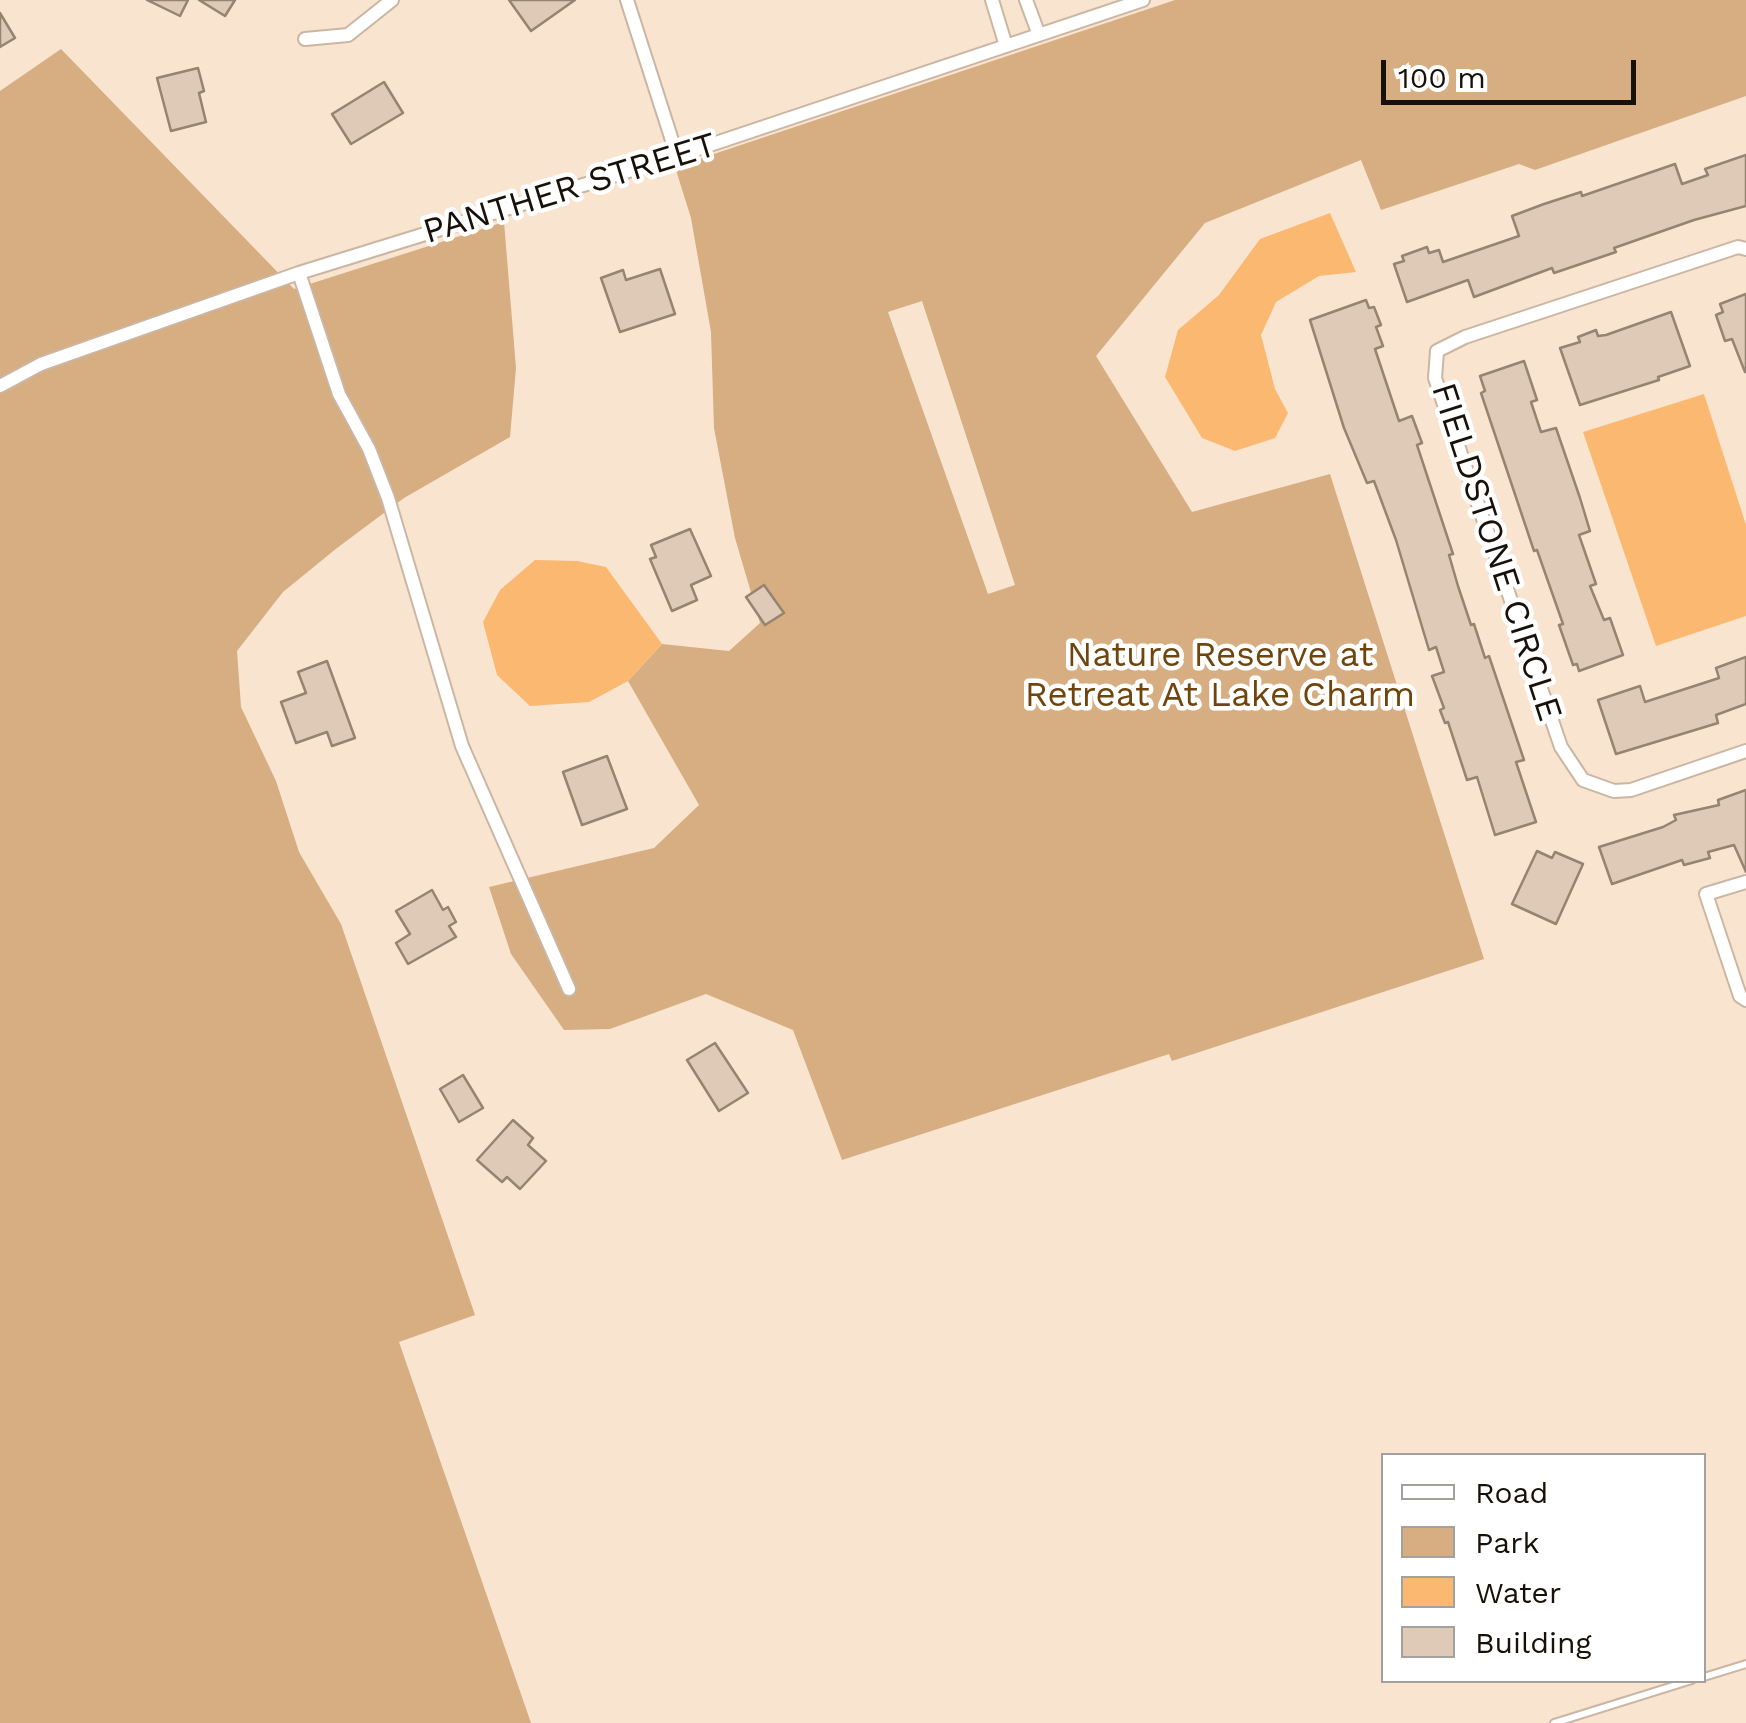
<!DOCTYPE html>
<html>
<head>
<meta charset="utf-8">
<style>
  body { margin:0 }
  #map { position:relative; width:1746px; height:1723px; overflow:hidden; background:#f9e4d0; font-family:"Work Sans",sans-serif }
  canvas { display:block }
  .legend { position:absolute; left:1381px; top:1453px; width:325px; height:230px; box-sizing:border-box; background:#fff; border:2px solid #a3a09d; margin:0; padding:12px 18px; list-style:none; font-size:30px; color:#18110a }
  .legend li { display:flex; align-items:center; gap:20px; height:50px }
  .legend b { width:50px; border:2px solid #a3a09d }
  .scale { position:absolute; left:1381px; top:60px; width:255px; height:45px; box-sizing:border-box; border:5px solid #18110a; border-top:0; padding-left:12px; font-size:30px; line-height:35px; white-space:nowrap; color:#18110a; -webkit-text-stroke:8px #fff; paint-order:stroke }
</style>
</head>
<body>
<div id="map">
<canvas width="1746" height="1723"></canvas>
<ul class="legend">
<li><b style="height:12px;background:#fff"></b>Road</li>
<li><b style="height:28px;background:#d7ad82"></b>Park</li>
<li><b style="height:28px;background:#fab870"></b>Water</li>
<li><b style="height:28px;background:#decab6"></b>Building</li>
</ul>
<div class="scale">100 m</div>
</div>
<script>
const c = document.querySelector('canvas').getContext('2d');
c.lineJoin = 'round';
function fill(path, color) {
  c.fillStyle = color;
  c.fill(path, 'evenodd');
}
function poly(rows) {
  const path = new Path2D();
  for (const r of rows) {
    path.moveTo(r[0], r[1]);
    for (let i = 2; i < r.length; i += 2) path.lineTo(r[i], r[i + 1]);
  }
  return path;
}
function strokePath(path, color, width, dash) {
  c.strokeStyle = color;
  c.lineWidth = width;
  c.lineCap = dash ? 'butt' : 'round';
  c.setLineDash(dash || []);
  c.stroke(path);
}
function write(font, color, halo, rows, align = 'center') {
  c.font = font + ' "Work Sans",sans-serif';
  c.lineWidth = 9;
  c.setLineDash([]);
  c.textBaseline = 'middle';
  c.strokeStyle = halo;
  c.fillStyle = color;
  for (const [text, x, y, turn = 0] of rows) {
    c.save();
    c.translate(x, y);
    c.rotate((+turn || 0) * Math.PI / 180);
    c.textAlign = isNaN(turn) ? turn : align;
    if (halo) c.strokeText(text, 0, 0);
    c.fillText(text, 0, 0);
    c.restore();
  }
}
fill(poly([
  [1175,0,1746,0,1746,96,1535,170,1519,164,1381,210,1361,160,1205,223,1096,356,1192,512,1330,474,1484,959,1172,1061,1169,1054,842,1160,793,1030,706,994,610,1029,564,1030,511,954,489,887,654,848,699,805,628,681,662,644,729,651,760,623,735,538,714,428,711,332,691,218,675,167],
  [922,301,1015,585,988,594,888,312],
  [61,49,294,289,504,222,516,368,510,437,404,498,337,548,283,592,237,651,241,707,276,781,299,852,341,924,475,1315,399,1342,531,1723,0,1723,0,91]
]), '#d7ad82');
fill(poly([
  [1330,213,1356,272,1319,276,1276,302,1261,335,1275,389,1288,413,1275,438,1235,451,1202,438,1165,377,1178,330,1219,295,1260,239],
  [1704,394,1746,525,1746,616,1656,646,1583,432],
  [535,560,577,561,606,567,662,644,628,681,589,702,530,706,497,675,483,622,500,590]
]), '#fab870');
const building = poly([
  [147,0,188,0,180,16,147,0],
  [199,0,235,0,225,16,199,0],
  [509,0,575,0,531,31,509,0],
  [0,13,15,38,0,47,0,13],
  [198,68,204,91,199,93,206,122,171,131,157,78,198,68],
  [384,82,403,113,351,144,332,114,384,82],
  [1746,155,1746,206,1694,220,1614,248,1616,252,1554,273,1552,268,1474,297,1468,280,1407,302,1394,264,1404,261,1402,256,1427,247,1429,253,1439,250,1443,262,1519,236,1512,216,1544,204,1581,192,1582,196,1675,164,1682,184,1708,175,1705,169,1746,155],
  [660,269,675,314,620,332,601,278,623,270,626,280,660,269],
  [1746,294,1746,372,1745,372,1732,339,1725,341,1716,315,1723,312,1720,304,1746,294],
  [1366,300,1369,308,1374,307,1381,325,1376,327,1383,346,1375,349,1399,421,1412,416,1422,443,1417,445,1453,554,1449,555,1458,586,1471,625,1474,624,1485,658,1489,656,1524,760,1516,762,1536,822,1495,835,1477,777,1467,780,1448,722,1445,723,1440,710,1444,708,1432,676,1444,672,1436,647,1429,650,1396,540,1374,481,1367,483,1344,428,1310,320,1366,300],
  [1671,312,1690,366,1658,377,1659,380,1580,405,1560,348,1580,342,1578,337,1596,330,1598,336,1606,335,1671,312],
  [1524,361,1537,400,1531,402,1541,432,1556,428,1580,498,1590,531,1579,535,1596,584,1590,586,1604,620,1610,618,1623,655,1579,671,1577,664,1573,665,1559,625,1563,624,1537,550,1534,551,1481,393,1485,391,1480,376,1524,361],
  [690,529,711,576,691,585,697,600,672,611,650,559,656,557,651,545,690,529],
  [764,585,784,613,765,625,746,597,764,585],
  [1746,657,1746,704,1716,715,1718,723,1616,754,1598,700,1640,686,1645,702,1719,678,1716,668,1746,657],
  [327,661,355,738,332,746,327,732,296,743,281,702,306,693,298,672,327,661],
  [607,756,627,809,582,825,563,772,607,756],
  [1746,790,1746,872,1734,845,1708,852,1710,858,1684,865,1682,860,1612,884,1599,847,1663,827,1676,820,1674,815,1719,805,1718,800,1746,790],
  [1537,851,1552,858,1555,852,1583,864,1556,924,1512,904,1537,851],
  [432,890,443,910,448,907,456,922,449,926,456,937,408,964,396,943,410,934,396,911,432,890],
  [715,1043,748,1093,719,1111,687,1060,715,1043],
  [463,1075,483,1108,459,1122,440,1089,463,1075],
  [513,1120,533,1138,528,1145,546,1161,520,1189,507,1177,502,1182,477,1160,513,1120]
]);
fill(building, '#decab6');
strokePath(building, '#968370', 2.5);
const service = poly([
  [1704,1677,1746,1664],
  [1554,1723,1692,1680]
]);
const minor = poly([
  [627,0,677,156],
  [992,0,1006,46],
  [1026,0,1039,35],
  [305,39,348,35,392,0],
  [1746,249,1738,247,1465,337,1437,351,1435,378,1561,747,1583,780,1614,791,1631,790,1746,751],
  [299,273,339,394,369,449,388,498,462,746,569,989],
  [0,386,41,364,299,273,677,156,1143,0],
  [1746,882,1706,894,1740,996,1746,1000]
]);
strokePath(service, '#cab6a2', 10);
strokePath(minor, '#cab6a2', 16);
strokePath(service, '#fff', 6);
strokePath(minor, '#fff', 12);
write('35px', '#18110a', '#fff', [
  ["PANTHER STREET",570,189,-17],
  ["FIELDSTONE CIRCLE",1496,552,72]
]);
write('35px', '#70450d', '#fff', [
  ["Nature Reserve at",1220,656],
  ["Retreat At Lake Charm",1220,696]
]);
</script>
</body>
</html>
